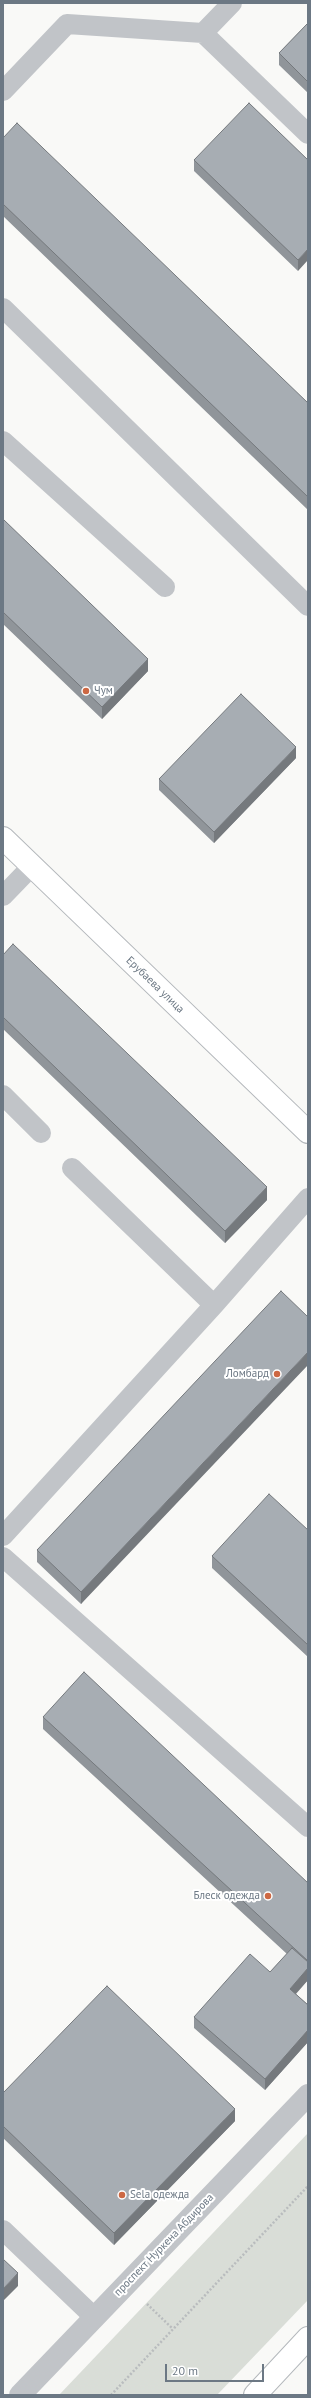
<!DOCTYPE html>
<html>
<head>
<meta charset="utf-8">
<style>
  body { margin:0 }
  #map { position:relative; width:311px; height:2398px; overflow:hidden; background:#f9f9f7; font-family:"PT Sans",sans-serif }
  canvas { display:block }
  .frame { position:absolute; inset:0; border:4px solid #6c7884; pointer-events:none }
  .scale { position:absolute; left:165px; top:2364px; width:99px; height:18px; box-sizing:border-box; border:2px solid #6c7884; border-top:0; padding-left:5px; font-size:12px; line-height:14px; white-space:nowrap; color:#6c7884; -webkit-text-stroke:3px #fff; paint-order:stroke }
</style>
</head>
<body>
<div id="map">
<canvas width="311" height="2398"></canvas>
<div class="frame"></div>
<div class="scale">20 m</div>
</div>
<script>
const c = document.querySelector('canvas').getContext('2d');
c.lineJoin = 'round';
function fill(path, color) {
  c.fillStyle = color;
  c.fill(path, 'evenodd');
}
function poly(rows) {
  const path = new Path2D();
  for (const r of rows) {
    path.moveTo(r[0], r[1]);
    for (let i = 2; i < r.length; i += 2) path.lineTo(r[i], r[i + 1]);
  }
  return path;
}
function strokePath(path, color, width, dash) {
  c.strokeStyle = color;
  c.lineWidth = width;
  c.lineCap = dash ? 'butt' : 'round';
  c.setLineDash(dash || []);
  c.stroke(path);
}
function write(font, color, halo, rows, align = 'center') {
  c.font = font + ' "PT Sans",sans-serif';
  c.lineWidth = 4;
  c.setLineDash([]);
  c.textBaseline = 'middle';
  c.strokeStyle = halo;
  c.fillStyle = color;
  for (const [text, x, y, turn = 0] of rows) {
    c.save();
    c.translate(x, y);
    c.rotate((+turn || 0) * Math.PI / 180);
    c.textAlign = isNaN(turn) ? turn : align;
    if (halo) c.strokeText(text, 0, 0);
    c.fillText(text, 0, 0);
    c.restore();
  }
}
fill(poly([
  [308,2133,308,2300,217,2395,59,2395]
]), '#d9ddd7');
const secondary = poly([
  [3,838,308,1132],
  [255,2395,308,2338]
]);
strokePath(secondary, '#b4b8bc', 24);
strokePath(poly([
  [147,2304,173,2329],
  [111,2395,308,2186]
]), '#b9bcbe', 2.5, [2, 2]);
strokePath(poly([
  [203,33,232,3],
  [3,91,67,24,203,33,308,134],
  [3,308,308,606],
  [3,441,165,587],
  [3,896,32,866],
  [3,1095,41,1133],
  [72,1168,214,1305],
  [3,1536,214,1305,308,1198],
  [3,1557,308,1827],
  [3,2230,94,2317]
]), '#c1c4c8', 20);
strokePath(poly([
  [20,2395,308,2095]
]), '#c1c4c8', 22);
strokePath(secondary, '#fff', 22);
fill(poly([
  [308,23,308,93,279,65,279,53],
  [3,138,308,403,308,510,3,216],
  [194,160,308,160,298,271,194,171],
  [3,519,148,671,102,719,3,624],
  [296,758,214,843,159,790,159,779],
  [3,955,267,1200,225,1243,3,1029],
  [308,1317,81,1604,37,1562,37,1550],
  [308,1530,308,1657,212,1568,212,1556],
  [43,1717,308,1883,308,1980,296,1994,308,2005,308,2042,265,2090,194,2028,194,2017,270,1972,287,1954,43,1729],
  [3,2093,235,2121,114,2245,3,2138]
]), '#90959a');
fill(poly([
  [308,249,308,260,298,271,298,260],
  [148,659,148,671,102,719,102,707],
  [296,747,296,758,214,843,214,832],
  [267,1187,267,1200,225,1243,225,1231],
  [308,1352,308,1365,81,1604,81,1592],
  [308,1968,308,1980,290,2000,290,1989],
  [308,2030,308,2042,265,2090,265,2079],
  [235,2109,235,2121,114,2245,114,2233],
  [18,2273,18,2286,3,2301,3,2289]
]), '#75797d');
const building = poly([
  [308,23,308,82,279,53,308,23],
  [249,103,308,160,308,249,298,260,194,160,249,103],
  [17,123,308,403,308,497,3,204,3,138,17,123],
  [3,519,148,659,102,707,3,612,3,519],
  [241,694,296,747,214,832,159,779,241,694],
  [13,944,267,1187,225,1231,3,1017,3,955,13,944],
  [281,1291,308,1317,308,1352,81,1592,37,1550,281,1291],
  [269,1494,308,1530,308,1645,212,1556,269,1494],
  [84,1672,308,1883,308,1961,43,1717,84,1672],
  [292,1948,308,1962,308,1968,290,1989,308,2005,308,2030,265,2079,194,2017,250,1954,270,1972,292,1948],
  [107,1986,235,2109,114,2233,3,2126,3,2093,107,1986],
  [3,2259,18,2273,3,2289,3,2259]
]);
fill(building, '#a7adb3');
strokePath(building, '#75797d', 1);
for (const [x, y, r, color] of [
  [86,691,4,"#cd6843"],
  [277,1374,4,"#cd6843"],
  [268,1896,4,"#cd6843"],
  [122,2195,4,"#cd6843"]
]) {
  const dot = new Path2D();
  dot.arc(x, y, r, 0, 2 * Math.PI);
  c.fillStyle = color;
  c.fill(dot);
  strokePath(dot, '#fff', 1.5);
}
write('11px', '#6c7884', '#fff', [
  ["Чум",94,691],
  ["Ломбард",269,1374,"right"],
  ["Блеск одежда",260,1896,"right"],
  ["Sela одежда",130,2195]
], 'left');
write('11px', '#6c7884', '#fff', [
  ["Ерубаева улица",155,985,44],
  ["проспект Нуркена Абдирова",164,2245,-46]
]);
</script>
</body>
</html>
